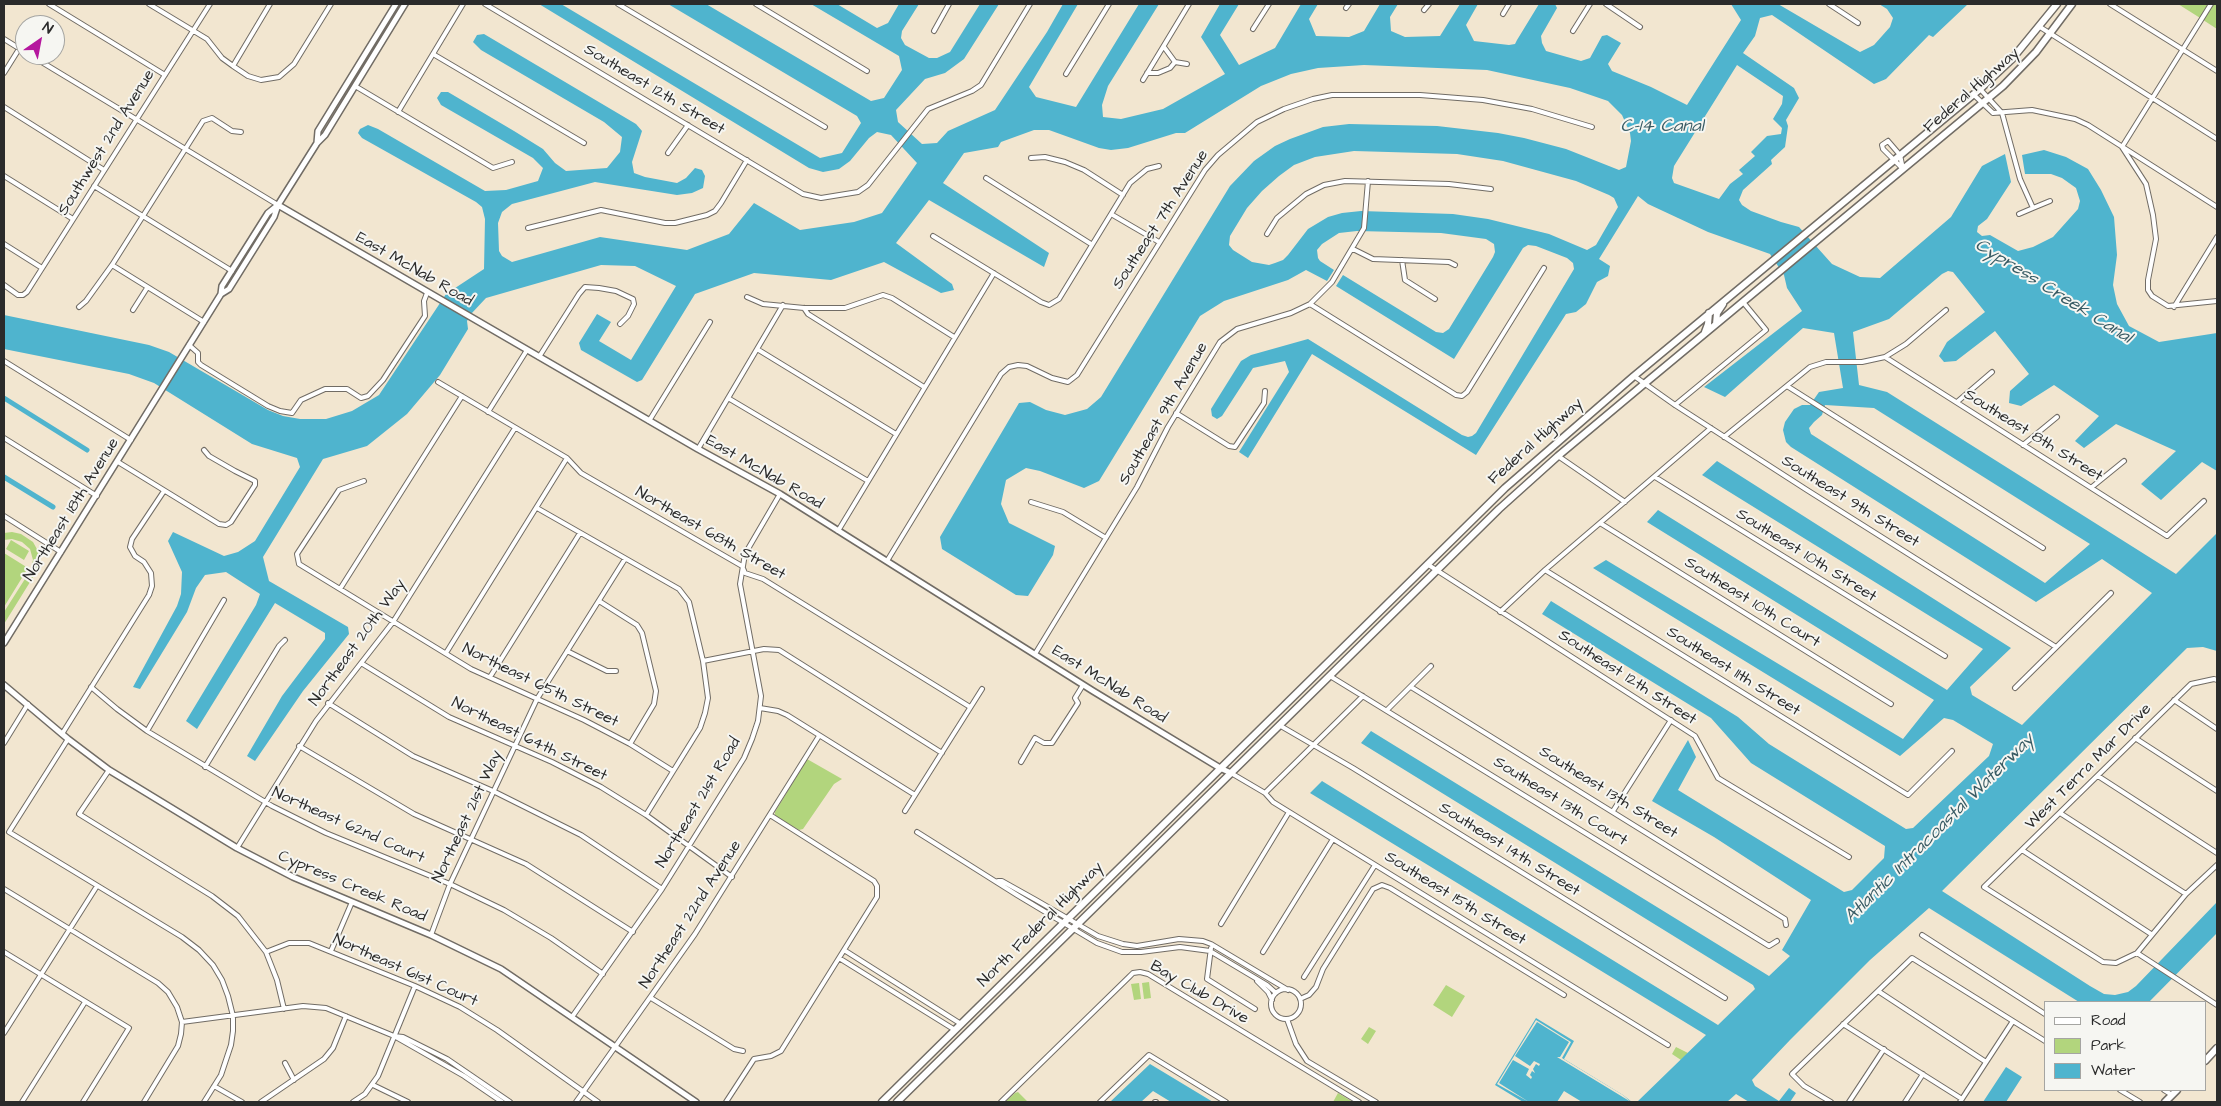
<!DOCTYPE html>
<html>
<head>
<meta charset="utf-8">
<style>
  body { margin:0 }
  #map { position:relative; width:2221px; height:1106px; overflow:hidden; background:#f2e6d0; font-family:"Architects Daughter",sans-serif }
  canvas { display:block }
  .frame { position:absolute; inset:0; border:5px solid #2b2b2b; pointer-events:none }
  .legend { position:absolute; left:2044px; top:1001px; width:162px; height:90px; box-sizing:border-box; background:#f6f6f2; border:1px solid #a5a5a2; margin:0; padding:6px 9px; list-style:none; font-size:15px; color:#2b2b2b }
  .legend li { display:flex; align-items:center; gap:10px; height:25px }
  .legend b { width:25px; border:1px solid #a5a5a2 }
  .north { position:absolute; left:15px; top:15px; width:50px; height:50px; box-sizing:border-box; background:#f6f6f2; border:1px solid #a5a5a2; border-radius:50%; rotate:33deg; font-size:14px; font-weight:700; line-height:20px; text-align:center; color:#2b2b2b }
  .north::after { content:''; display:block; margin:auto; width:18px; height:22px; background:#b5179e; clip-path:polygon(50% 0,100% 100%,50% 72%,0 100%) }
</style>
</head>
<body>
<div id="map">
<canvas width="2221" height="1106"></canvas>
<div class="frame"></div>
<ul class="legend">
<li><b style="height:6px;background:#fff"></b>Road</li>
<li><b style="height:14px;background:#b2d57d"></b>Park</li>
<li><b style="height:14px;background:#4fb4ce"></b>Water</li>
</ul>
<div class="north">N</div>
</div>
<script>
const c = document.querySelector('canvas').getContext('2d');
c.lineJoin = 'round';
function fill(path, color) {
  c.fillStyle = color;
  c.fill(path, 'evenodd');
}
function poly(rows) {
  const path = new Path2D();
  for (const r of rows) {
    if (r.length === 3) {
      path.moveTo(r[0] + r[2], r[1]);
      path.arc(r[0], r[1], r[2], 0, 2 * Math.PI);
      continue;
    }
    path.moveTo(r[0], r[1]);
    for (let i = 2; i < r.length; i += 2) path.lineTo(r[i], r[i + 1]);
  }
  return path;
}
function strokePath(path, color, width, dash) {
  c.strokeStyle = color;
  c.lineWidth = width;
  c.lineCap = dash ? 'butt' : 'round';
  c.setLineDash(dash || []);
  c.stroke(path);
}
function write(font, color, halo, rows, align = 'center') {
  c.font = font + ' "Architects Daughter",sans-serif';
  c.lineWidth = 4;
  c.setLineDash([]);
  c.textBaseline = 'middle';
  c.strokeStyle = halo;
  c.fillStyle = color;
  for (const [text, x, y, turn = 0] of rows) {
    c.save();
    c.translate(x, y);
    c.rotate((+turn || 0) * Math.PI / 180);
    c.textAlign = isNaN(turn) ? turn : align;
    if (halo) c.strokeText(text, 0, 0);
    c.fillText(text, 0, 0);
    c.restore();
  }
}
fill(poly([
  [2178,4,2217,4,2217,29,2197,16],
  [12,532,21,534,33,542,38,551,39,560,35,574,4,624,4,612,30,571,33,560,30,549,22,542,12,539,4,540,4,533],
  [11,540,29,551,24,560,6,549],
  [4,553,28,568,4,607],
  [807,759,842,779,834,784,803,829,799,830,775,816,775,812],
  [1149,982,1151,998,1144,999,1142,983],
  [1139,983,1141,999,1134,1000,1131,984],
  [1446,985,1465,996,1452,1017,1433,1005],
  [1369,1027,1376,1031,1368,1044,1361,1039],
  [1676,1047,1688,1053,1681,1060,1672,1054],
  [1018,1092,1028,1102,1005,1102,1015,1093],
  [1338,1093,1353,1102,1333,1102]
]), '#b2d57d');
fill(poly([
  [539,4,561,4,820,158,842,153,861,123,857,116,668,4,706,4,871,101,884,98,902,70,899,56,811,4,837,4,877,28,888,23,899,4,919,4,902,31,901,38,905,45,929,58,937,58,950,52,980,4,999,4,964,59,945,73,925,79,896,110,898,122,922,144,937,143,948,131,995,110,1047,32,1063,4,1078,4,1029,87,1036,97,1076,107,1139,4,1159,4,1108,86,1102,105,1103,117,1121,119,1163,109,1225,74,1201,37,1220,4,1239,4,1220,35,1239,65,1275,48,1301,4,1318,4,1309,19,1316,36,1349,37,1364,31,1380,4,1398,4,1390,17,1391,31,1405,37,1440,36,1460,4,1478,4,1466,25,1474,41,1509,45,1515,44,1517,40,1539,4,1555,4,1557,8,1541,36,1542,43,1546,51,1581,61,1590,58,1602,36,1607,35,1621,43,1608,64,1612,71,1651,87,1687,105,1741,20,1731,4,1778,4,1860,52,1874,45,1890,27,1893,18,1887,9,1879,4,1968,4,1933,37,1929,35,1886,79,1874,84,1772,15,1760,18,1755,36,1743,53,1794,88,1799,98,1786,120,1788,126,1785,147,1771,160,1772,164,1743,190,1739,200,1742,205,1751,211,1781,222,1799,227,1832,264,1860,277,1880,278,1951,217,1982,166,2005,154,2011,182,1987,219,1978,226,1977,232,1982,236,1990,235,2018,251,2033,247,2053,237,2078,209,2080,201,2076,188,2062,178,2051,174,2025,174,2022,155,2044,150,2066,157,2088,169,2101,190,2114,217,2117,255,2113,285,2117,304,2129,326,2159,342,2217,333,2217,471,2202,462,2161,500,2141,484,2176,451,2116,424,2084,448,2075,441,2099,416,2054,385,2021,406,2009,403,2010,391,2029,374,1995,331,1956,361,1944,362,1939,356,1947,342,1985,312,1953,272,1948,271,1942,274,1889,319,1853,332,1859,385,1887,392,2176,574,2217,533,2217,651,2203,647,2187,648,1942,891,2090,986,2104,994,2115,995,2128,992,2136,986,2217,902,2217,933,2149,1002,2079,1002,1929,908,1870,960,1790,1040,1752,1080,1755,1086,1779,1101,1789,1088,1796,1093,1790,1102,1749,1102,1736,1094,1727,1102,1637,1102,1706,1035,1310,793,1322,781,1718,1025,1755,989,1753,985,1361,743,1371,731,1769,976,1790,956,1782,950,1811,900,1714,837,1652,801,1688,740,1696,757,1678,790,1844,892,1852,890,1884,858,1885,846,1751,763,1711,718,1542,614,1551,601,1738,717,1769,744,1906,829,1913,828,1989,756,1993,744,1953,720,1944,718,1900,756,1593,568,1606,560,1903,739,1934,700,1647,522,1658,510,1947,690,1983,649,1702,475,1717,461,2011,648,1970,687,1972,695,2022,725,2152,593,2102,559,2036,602,1791,447,1786,442,1783,430,1785,422,1794,409,1802,405,1810,405,1819,392,1843,388,1834,333,1803,328,1725,397,1704,387,1802,311,1787,288,1784,275,1770,254,1708,232,1648,204,1638,196,1599,259,1610,266,1608,276,1597,282,1586,304,1576,312,1566,314,1476,455,1312,354,1248,458,1239,452,1289,372,1285,361,1253,368,1222,416,1217,419,1212,416,1211,409,1241,361,1251,355,1308,339,1462,435,1468,437,1472,436,1476,433,1574,269,1573,263,1567,258,1536,246,1528,245,1523,248,1454,359,1336,286,1343,275,1436,332,1443,333,1449,329,1493,257,1495,252,1494,244,1486,239,1441,233,1357,231,1339,233,1322,244,1317,250,1318,258,1320,261,1334,270,1327,281,1306,270,1288,280,1224,301,1200,316,1099,481,1084,488,1040,471,1026,468,1006,480,1001,504,1009,523,1055,546,1053,555,1028,596,1016,595,942,549,940,537,1019,403,1030,402,1046,410,1065,415,1087,409,1101,397,1230,186,1254,161,1275,146,1290,139,1323,127,1349,124,1437,126,1498,133,1524,138,1566,149,1619,170,1626,167,1631,141,1630,133,1622,115,1608,101,1570,88,1487,70,1364,65,1318,68,1291,74,1261,86,1185,133,1176,133,1128,148,1111,150,1099,148,1049,130,1034,130,1001,142,998,147,964,153,943,183,1049,253,1044,267,929,200,896,243,952,284,954,290,941,293,884,262,831,280,754,273,695,294,642,380,637,382,581,350,579,343,597,314,611,322,599,341,631,360,676,286,635,266,601,265,486,298,471,314,467,321,468,329,440,375,407,414,367,446,323,459,263,557,269,581,348,627,349,634,303,691,255,761,247,756,282,696,325,639,325,633,275,603,197,729,186,721,256,605,260,594,226,572,205,575,196,588,187,612,140,689,133,687,177,606,181,594,182,572,168,541,173,532,224,556,238,552,255,541,300,467,297,458,252,444,154,383,129,374,4,349,4,315,149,345,169,352,268,410,283,416,300,419,326,419,352,411,379,395,446,294,484,269,485,219,482,207,476,202,362,138,358,133,360,129,368,125,378,129,485,191,506,190,538,181,543,168,533,158,441,105,437,98,441,92,448,92,514,131,543,149,555,163,566,171,607,168,620,152,622,137,604,122,481,50,473,42,477,35,484,34,636,124,642,131,632,162,634,173,645,177,677,183,686,178,695,168,702,170,705,176,703,188,692,193,677,195,595,182,512,204,502,212,498,223,499,251,502,256,512,262,600,237,687,250,729,234,754,203,800,230,854,222,882,213,917,163,891,135,877,132,869,138,850,161,839,169,823,172,809,168],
  [1737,65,1783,96,1782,104,1773,119,1782,128,1781,134,1767,136,1751,152,1755,156,1739,170,1743,174,1730,184,1719,199,1674,183,1672,178,1674,166],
  [1354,151,1457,154,1503,161,1576,181,1609,195,1614,198,1618,207,1596,245,1587,250,1549,234,1488,219,1453,214,1361,211,1342,213,1328,217,1308,229,1288,255,1283,260,1275,263,1269,265,1252,262,1233,250,1229,245,1230,236,1247,208,1262,191,1279,176,1294,165,1315,157],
  [1825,405,1874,408,2090,544,2045,583,1811,434,1809,428,1814,422,1822,415],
  [1536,1018,1574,1041,1564,1059,1623,1095,1632,1102,1582,1102,1564,1091,1557,1102,1523,1102,1495,1085],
  [1150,1064,1213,1102,1171,1102,1153,1091,1141,1102,1110,1102],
  [2006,1067,2022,1077,2006,1102,1983,1102]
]), '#4fb4ce');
fill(poly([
  [1536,1020,1571,1042,1562,1058,1623,1095,1631,1102,1557,1057,1560,1057,1569,1042,1537,1022,1515,1056,1530,1066,1534,1061,1540,1064,1539,1066,1536,1064,1533,1069,1535,1073,1532,1071,1530,1075,1532,1077,1531,1079,1526,1075,1529,1069,1513,1060,1499,1083,1529,1102,1497,1084]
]), '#f2e6d0');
strokePath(poly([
  [4,398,87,450],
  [4,477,53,507]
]), '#4fb4ce', 5);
const minor = poly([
  [49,4,165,75],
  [149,4,207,39,222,58,233,66,248,76,261,80,279,77,294,64,331,4],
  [485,4,803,194,821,198,858,192,868,185,928,109,972,91,981,85,1030,4],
  [618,4,825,127],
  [756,4,867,71],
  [1606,4,1640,27],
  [1829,4,1858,23],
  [2110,4,2217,71],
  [1346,8,1349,4],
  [1424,10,1429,4],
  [1503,14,1509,4],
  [2040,27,2217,139],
  [1253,29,1269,4],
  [934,31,949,4],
  [1573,31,1590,4],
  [4,39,25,52],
  [433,54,584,143],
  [30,55,278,205],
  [1175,62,1187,64],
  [233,66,270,4],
  [4,73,19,49],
  [1147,73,1158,73,1170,68,1175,62,1164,47],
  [1066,74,1109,4],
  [1143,80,1189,4],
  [355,86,493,168,512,162],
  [1980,89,2002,113,2020,179,2033,208,2050,201],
  [1973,94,1993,113,2032,110,2075,119,2088,125,2217,207],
  [4,107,104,170],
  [398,112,463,4],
  [1888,141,1900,155,1903,169,1883,149,1882,145,1888,141],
  [2122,147,2146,184,2153,215,2156,239,2148,280,2148,290,2152,296,2168,306,2217,301],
  [2122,147,2211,4],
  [668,153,688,125],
  [1031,158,1045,157,1065,162,1084,170,1123,195],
  [4,176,73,219],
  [986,178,1091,244],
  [94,186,232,271],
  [1111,214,1159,242],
  [2019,214,2033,208],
  [528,228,601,210,665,223,675,223,707,215,715,211,721,203,747,160],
  [1267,234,1277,218,1306,194,1324,185,1345,181,1449,184,1491,189],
  [933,236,1041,302,1049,305,1059,299,1130,183,1147,169,1159,166],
  [4,244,42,268],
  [1353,249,1373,259,1449,262,1455,265],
  [1402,260,1405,280,1435,299],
  [112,265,204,322],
  [4,285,18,295,23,295,27,292,210,4],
  [747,297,763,304,804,308,845,308,883,295,892,298,954,337],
  [1310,304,1456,395,1462,396,1467,392,1544,268],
  [79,307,86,301,112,265,203,121,212,118,232,131,241,132],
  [2174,307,2217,237],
  [804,308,808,314,924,387],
  [133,310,147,288],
  [189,345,198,353,198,362,201,365,268,406,280,411,292,413,301,400,325,389,347,389,361,398,368,396,383,380,425,316,424,301,427,293],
  [757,349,896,434],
  [539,357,579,294,585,287,599,288,616,291,633,299,634,304,628,316,620,324],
  [1885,357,2167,536,2204,501],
  [4,361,131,440],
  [1634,376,1675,405,1807,490,2056,647],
  [438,382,567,458,581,473,742,566,745,573,763,579,970,707],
  [1787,386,2043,548],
  [728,398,868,481],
  [1957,402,1992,372],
  [1675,405,1766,330,1743,302],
  [488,412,527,350],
  [1176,413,1229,446,1235,447,1264,403,1265,391],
  [649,421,710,322],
  [1724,437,1810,367,1826,362,1862,362,1885,357,1906,344,1946,310],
  [4,438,97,496],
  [2023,445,2057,417],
  [698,449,783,305],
  [1558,456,1625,502],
  [118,462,219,524,226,525,231,522,255,485,255,481,235,471,209,456,204,450],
  [1655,477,1945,656],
  [364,481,339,490,297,554,299,564,471,669,584,720,630,744,673,771],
  [2092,487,2124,461],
  [1031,502,1063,512,1106,538],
  [537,508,679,589,689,602,703,661,708,698,705,713,700,728,646,815],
  [4,516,61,552],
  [1600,523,1891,704],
  [838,531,994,273],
  [887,561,1001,374,1009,367,1018,365,1027,366,1052,378,1068,382,1077,375,1205,170,1218,155,1257,122,1284,109,1313,99,1332,95,1420,95,1483,100,1532,109,1592,127],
  [1427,564,1695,736,1718,778,1849,857],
  [1545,570,1908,795,1952,751],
  [340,589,462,396],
  [599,601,637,625,642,633,656,691,654,704,630,744],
  [1500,612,1545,570,1711,428],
  [567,651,607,671,616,671],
  [446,653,567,458],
  [1035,654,1137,487,1168,427,1220,342,1237,329,1291,313,1310,304,1332,282,1364,228,1368,181],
  [703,661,764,649,779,650,942,753],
  [361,663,449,717,552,762,601,787,646,815,732,877],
  [1330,676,1769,946,1777,941],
  [490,677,580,533],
  [2217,680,2214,679,2191,684,1984,887,2103,962,2116,963,2137,953,2186,894,2217,865],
  [91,687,117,709,147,731,272,806,326,833,450,884,504,910,551,938,603,974],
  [1411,687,1785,919,1786,925],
  [2015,688,2111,593],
  [2174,700,2217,729],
  [328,703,413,756,493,791,581,835,662,889],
  [760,708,778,711,787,715,915,795],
  [1387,710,1431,666],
  [1279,725,1353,768,1725,998],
  [147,731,224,600],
  [62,734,149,595,152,586,151,573,144,562,135,556,130,547,132,539,164,491],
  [2135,738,2217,791],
  [68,739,9,832,182,937,199,950,213,965,222,980,228,996,233,1016,233,1031,231,1045,221,1075,204,1102],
  [4,743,28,704],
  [299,746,414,814,526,864,633,932],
  [1021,762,1035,738,1044,743,1052,743,1078,703,1075,698,1083,685],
  [205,767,279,646,285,640],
  [109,770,79,814,212,896,238,916,266,952,277,980,284,1009],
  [1231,773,1265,793,1273,802,1333,839,1668,1045],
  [2098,776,2217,853],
  [1265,793,1363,696],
  [905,811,982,689],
  [1613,811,1671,720],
  [2060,813,2186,894],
  [917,832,1017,895,1097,943,1122,952,1141,952,1180,947,1210,951,1267,985,1276,993],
  [237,848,316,721,393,622,515,428],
  [2022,850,2151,934],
  [998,881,1002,881,1036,900,1098,936,1123,944,1137,946,1179,939,1203,941,1211,944,1288,990],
  [4,889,158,983,168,992,177,1007,182,1022,181,1034,178,1046,144,1102],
  [1221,924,1289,812],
  [431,935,450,884,537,699,625,559],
  [1922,935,2045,1014],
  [1211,948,1207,979,1255,1009],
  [844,950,961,1024],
  [331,951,352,902],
  [4,952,129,1028,83,1102],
  [266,952,289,943,309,943,415,986,460,1007,497,1030,598,1102],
  [1263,952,1333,839],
  [2137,953,2217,1005],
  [839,958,955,1030],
  [1304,977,1375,865],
  [1257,981,1268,992,1272,1000],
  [1286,1004,15],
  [1878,991,1986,1062],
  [651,998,734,1049,743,1051],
  [1300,999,1309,995,1316,987,1323,969,1373,889,1382,885,1390,888,1564,995],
  [572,1017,662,889,744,758,752,739,758,721,761,696,740,584,745,554,780,494],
  [1287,1019,1296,1044,1307,1061,1376,1102],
  [182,1022,303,1006,326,1008,394,1036,464,1076,502,1102],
  [1843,1024,1962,1099],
  [4,1033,97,886],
  [394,1036,403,1037,447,1059,510,1102],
  [285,1063,294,1080],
  [373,1085,408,1102],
  [214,1086,242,1102],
  [2120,1090,2140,1102],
  [2164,1090,2172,1095],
  [22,1102,85,1002],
  [261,1102,324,1059,333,1048,346,1016],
  [353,1102,365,1094,378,1076,415,986],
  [576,1102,695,934,819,736],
  [726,1102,754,1059,771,1056,781,1051,877,897,877,886,874,881,770,815],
  [1001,1102,1129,977,1133,973,1140,972,1148,974,1359,1102],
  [1100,1102,1149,1055,1226,1102],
  [1155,1102,1156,1102],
  [1831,1102,1804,1086,1792,1074,1912,958,2045,1041],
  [1849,1102,1884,1049],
  [1905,1102,1923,1074],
  [1960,1102,2013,1021]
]);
const tertiary = poly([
  [317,143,318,131,396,4],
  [278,205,698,449,780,494,1093,691,1220,768,1231,773],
  [221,294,222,286,268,213,278,205],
  [4,643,221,294,229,289,274,217,278,205,317,143,325,135,405,4],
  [4,685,68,739,109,770,237,848,293,877,431,935,501,969,696,1102]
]);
const primary = poly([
  [1716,324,1717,313,1723,304],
  [1705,332,1708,324,1709,313],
  [2205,1061,2217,1048],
  [882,1102,1505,488,1634,376,1980,89,2012,59,2057,4],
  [897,1102,1499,509,1558,456,1644,384,2003,86,2036,52,2072,4],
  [2165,1102,2177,1090]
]);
strokePath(minor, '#716c65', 6);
strokePath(tertiary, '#716c65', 8);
strokePath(primary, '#716c65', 9);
strokePath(minor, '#fff', 4);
strokePath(tertiary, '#fff', 5);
strokePath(primary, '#fff', 6);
write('16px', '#2b2b2b', '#f6f6f2', [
  ["Southeast 12th Street",654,90,31],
  ["Federal Highway",1972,91,-41],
  ["Southwest 2nd Avenue",107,143,-58],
  ["Southeast 7th Avenue",1161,220,-57],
  ["East McNab Road",414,270,30],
  ["Southeast 9th Avenue",1164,414,-60],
  ["Southeast 8th Street",2033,436,32],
  ["Federal Highway",1536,442,-42],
  ["East McNab Road",764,473,30],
  ["Southeast 9th Street",1850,502,32],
  ["Northeast 18th Avenue",72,510,-58],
  ["Northeast 68th Street",710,534,30],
  ["Southeast 10th Street",1806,556,32],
  ["Southeast 10th Court",1752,603,32],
  ["Northeast 20th Way",358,643,-54],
  ["Southeast 11th Street",1733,672,32],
  ["Southeast 12th Street",1627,678,33],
  ["East McNab Road",1109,685,32],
  ["Northeast 65th Street",540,686,26],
  ["Northeast 64th Street",529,740,26],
  ["West Terra Mar Drive",2089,767,-45],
  ["Southeast 13th Street",1608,793,32],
  ["Southeast 13th Court",1560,802,32],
  ["Northeast 21st Road",699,803,-59],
  ["Northeast 21st Way",468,817,-65],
  ["Northeast 62nd Court",348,826,24],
  ["Southeast 14th Street",1509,850,32],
  ["Cypress Creek Road",352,887,23],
  ["Southeast 15th Street",1455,899,32],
  ["Northeast 22nd Avenue",691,915,-57],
  ["North Federal Highway",1041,925,-45],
  ["Northeast 61st Court",405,971,24],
  ["Bay Club Drive",1199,993,30]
]);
write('italic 18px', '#385b64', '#f6f6f2', [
  ["C-14 Canal",1662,127],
  ["Cypress Creek Canal",2053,292,32],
  ["Atlantic Intracoastal Waterway",1940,829,-45]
]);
</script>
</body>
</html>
